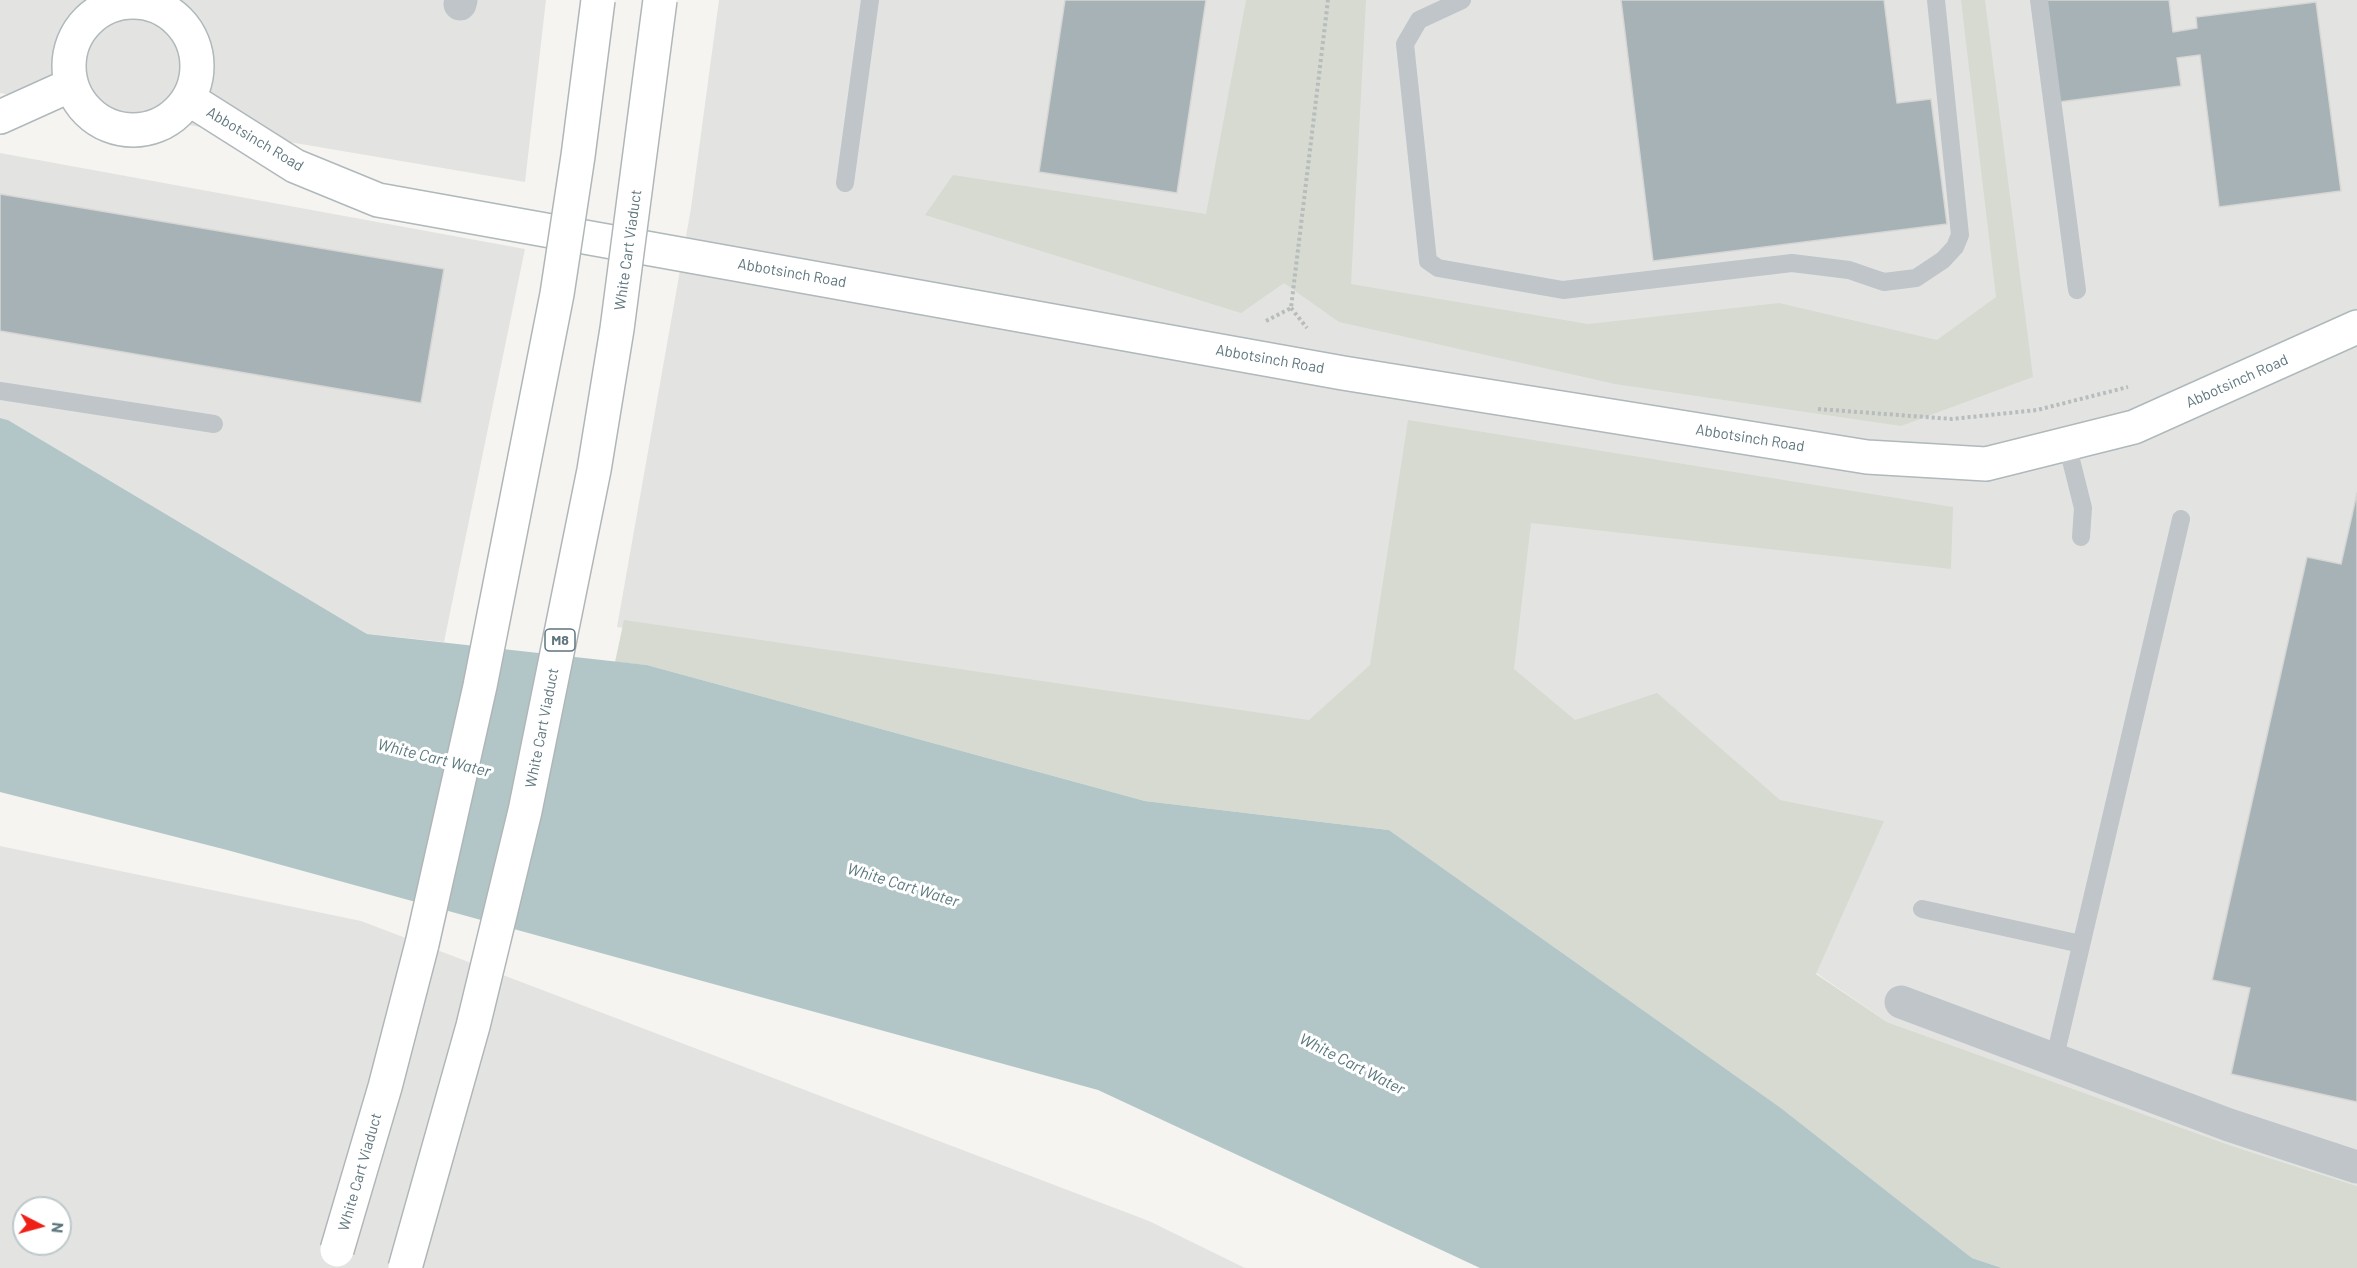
<!DOCTYPE html>
<html>
<head>
<meta charset="utf-8">
<style>
  body { margin:0 }
  #map { position:relative; width:2357px; height:1268px; overflow:hidden; background:#f5f4f1; font-family:Barlow,sans-serif }
  canvas { display:block }
  .north { position:absolute; left:12px; top:1196px; width:60px; height:60px; box-sizing:border-box; background:#fff; border:2px solid #bfc8cb; border-radius:50%; rotate:96deg; font-size:16px; font-weight:700; line-height:24px; text-align:center; color:#5e767e }
  .north::after { content:''; display:block; margin:auto; width:21px; height:27px; background:#ef2117; clip-path:polygon(50% 0,100% 100%,50% 72%,0 100%) }
</style>
</head>
<body>
<div id="map">
<canvas width="2357" height="1268"></canvas>
<div class="north">N</div>
</div>
<script>
const c = document.querySelector('canvas').getContext('2d');
c.lineJoin = 'round';
function fill(path, color) {
  c.fillStyle = color;
  c.fill(path, 'evenodd');
}
function poly(rows) {
  const path = new Path2D();
  for (const r of rows) {
    if (r.length === 3) {
      path.moveTo(r[0] + r[2], r[1]);
      path.arc(r[0], r[1], r[2], 0, 2 * Math.PI);
      continue;
    }
    path.moveTo(r[0], r[1]);
    for (let i = 2; i < r.length; i += 2) path.lineTo(r[i], r[i + 1]);
  }
  return path;
}
function strokePath(path, color, width, dash) {
  c.strokeStyle = color;
  c.lineWidth = width;
  c.lineCap = dash ? 'butt' : 'round';
  c.setLineDash(dash || []);
  c.stroke(path);
}
function write(font, color, halo, rows, align = 'center') {
  c.font = font + ' Barlow,sans-serif';
  c.lineWidth = 6;
  c.setLineDash([]);
  c.textBaseline = 'middle';
  c.strokeStyle = halo;
  c.fillStyle = color;
  for (const [text, x, y, turn = 0] of rows) {
    c.save();
    c.translate(x, y);
    c.rotate((+turn || 0) * Math.PI / 180);
    c.textAlign = isNaN(turn) ? turn : align;
    if (halo) c.strokeText(text, 0, 0);
    c.fillText(text, 0, 0);
    c.restore();
  }
}
fill(poly([
  [0,0,546,0,525,182,0,93],
  [719,0,2357,0,2357,1186,2235,1147,1887,1022,1816,973,1326,735,617,627,691,208],
  [0,153,525,249,444,642,367,634,8,420,0,418],
  [0,846,361,921,1149,1221,1245,1268,0,1268],
  [24,1208,60,1208,60,1244,24,1244]
]), '#e3e4e2');
fill(poly([
  [1246,0,1366,0,1351,284,1588,324,1779,303,1937,340,1996,297,1961,0,1985,0,2033,377,1901,426,1615,384,1339,322,1284,283,1241,313,925,215,953,175,1206,214],
  [1408,420,1953,507,1951,569,1531,523,1514,669,1575,720,1657,693,1780,800,1884,821,1816,974,1887,1022,2235,1147,2357,1186,2357,1268,2002,1268,1972,1258,1781,1108,1389,830,1145,801,647,665,615,662,624,620,1309,720,1370,665]
]), '#d6dad0');
fill(poly([
  [0,418,8,420,367,634,647,665,1145,801,1389,830,1781,1108,1972,1258,2002,1268,1480,1268,1098,1090,227,850,0,792]
]), '#b3c6c7');
const building = poly([
  [1065,0,1206,0,1177,193,1039,172,1065,0],
  [1621,0,1884,0,1897,103,1931,99,1947,224,1653,261,1621,0],
  [2046,0,2169,0,2173,32,2197,28,2196,17,2316,2,2341,191,2219,207,2200,55,2177,58,2181,86,2059,102,2046,0],
  [0,194,444,269,421,403,0,331,0,194],
  [2357,493,2357,1102,2231,1074,2250,988,2212,980,2307,557,2341,564,2357,493]
]);
fill(building, '#a6b2b5');
strokePath(building, '#d6d6d4', 1.5);
const secondary = poly([
  [133,66,64],
  [189,99,295,166,378,200,1343,373,1867,457,1986,464,2134,427,2357,327],
  [0,117,71,85]
]);
strokePath(secondary, '#afb8bb', 36);
strokePath(poly([
  [1291,308,1307,328],
  [1266,321,1291,308,1328,0],
  [1818,409,1952,419,2037,410,2128,387]
]), '#b7bcbd', 4, [3, 3]);
strokePath(poly([
  [1462,0,1419,20,1405,44,1428,261,1438,268,1563,290,1792,263,1849,270,1884,282,1916,278,1943,260,1955,247,1960,235,1936,0],
  [2039,0,2077,290],
  [845,183,870,0],
  [0,391,214,424],
  [2067,444,2083,508,2081,537],
  [1922,909,2081,944],
  [2054,1061,2181,519]
]), '#bfc5c8', 18);
strokePath(poly([
  [460,4,461,0],
  [1901,1002,2229,1125,2357,1167]
]), '#bfc5c8', 33);
strokePath(secondary, '#fff', 33);
const highwayBridge = poly([
  [337,1250,385,1087,422,944,480,686,557,294,578,156,598,0],
  [405,1268,473,1026,525,811,594,470,617,329,660,0]
]);
strokePath(highwayBridge, '#b0b6b8', 36, []);
strokePath(highwayBridge, '#fff', 33);
for (const [x, y, w] of [
  [560,640,30]
]) {
  const box = new Path2D();
  box.roundRect(x - w / 2, y - 11, w, 22, 4.5);
  c.fillStyle = '#fff';
  c.fill(box);
  strokePath(box, '#5e767e', 1.5);
}
write('bold 14px', '#5e767e', null, [
  ["M8",560,640]
]);
write('15px', '#5e767e', '#fff', [
  ["Abbotsinch Road",255,139,31],
  ["White Cart Viaduct",628,250,-82],
  ["Abbotsinch Road",792,273,10],
  ["Abbotsinch Road",1270,359,10],
  ["Abbotsinch Road",2237,381,-24],
  ["Abbotsinch Road",1750,438,9],
  ["White Cart Viaduct",542,728,-79],
  ["White Cart Viaduct",360,1172,-74]
]);
write('italic 16px', '#59787b', '#fff', [
  ["White Cart Water",434,758,14],
  ["White Cart Water",903,885,17],
  ["White Cart Water",1352,1064,27]
]);
</script>
</body>
</html>
